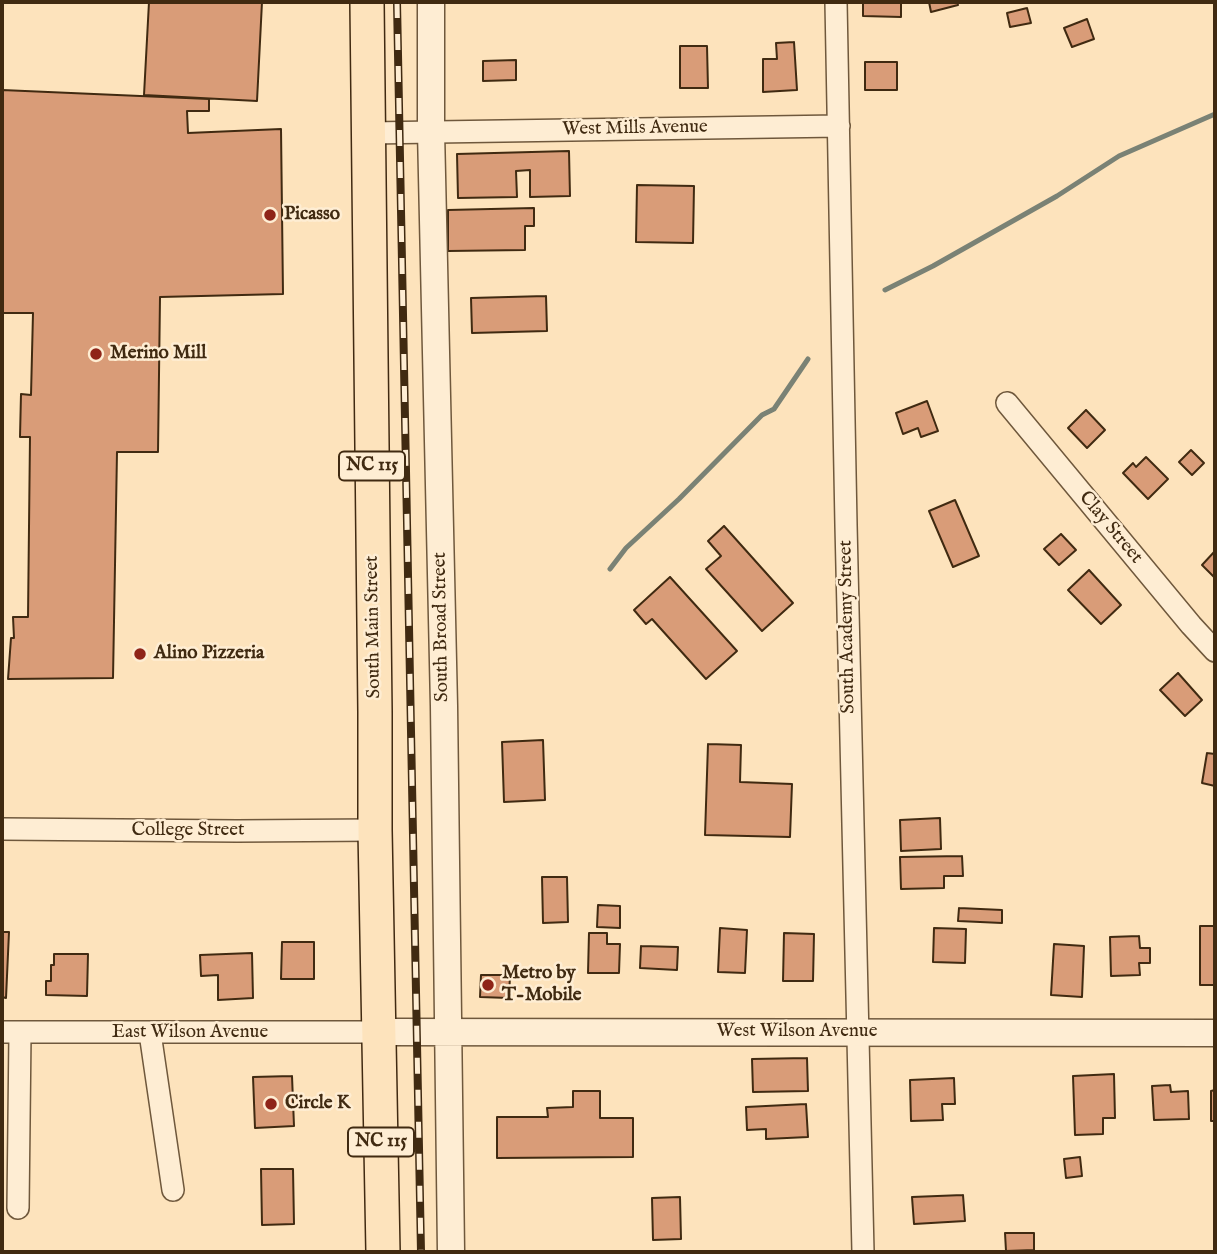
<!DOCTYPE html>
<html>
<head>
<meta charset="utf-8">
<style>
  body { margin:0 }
  #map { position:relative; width:1217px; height:1254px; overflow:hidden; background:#fde3bc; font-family:"IM FELL English",serif }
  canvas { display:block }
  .frame { position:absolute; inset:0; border:4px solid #402a11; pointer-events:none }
</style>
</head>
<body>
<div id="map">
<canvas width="1217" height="1254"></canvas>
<div class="frame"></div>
</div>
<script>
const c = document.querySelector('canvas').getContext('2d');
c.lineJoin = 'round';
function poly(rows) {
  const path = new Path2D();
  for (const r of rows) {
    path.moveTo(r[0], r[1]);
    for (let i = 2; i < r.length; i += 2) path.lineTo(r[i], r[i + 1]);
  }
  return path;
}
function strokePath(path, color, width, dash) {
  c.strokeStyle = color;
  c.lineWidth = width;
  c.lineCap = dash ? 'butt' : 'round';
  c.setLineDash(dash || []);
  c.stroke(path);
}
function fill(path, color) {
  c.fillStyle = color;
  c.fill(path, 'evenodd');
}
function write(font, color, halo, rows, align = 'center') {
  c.font = font + ' "IM FELL English",serif';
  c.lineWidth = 5;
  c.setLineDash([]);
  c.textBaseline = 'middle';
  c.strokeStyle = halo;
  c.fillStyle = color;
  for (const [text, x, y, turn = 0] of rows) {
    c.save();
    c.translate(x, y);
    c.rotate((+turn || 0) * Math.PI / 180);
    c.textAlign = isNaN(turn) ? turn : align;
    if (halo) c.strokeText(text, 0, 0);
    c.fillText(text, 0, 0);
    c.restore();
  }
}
strokePath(poly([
  [885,290,933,266,1057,196,1119,156,1215,114],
  [610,569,626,548,679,499,762,415,774,409,808,359]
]), '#7a8275', 5);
const building = poly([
  [149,2,262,2,257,101,144,95,149,2],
  [863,2,901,2,901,17,863,16,863,2],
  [929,2,957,2,958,5,931,12,929,2],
  [1027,8,1031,23,1010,27,1007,13,1027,8],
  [1087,19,1094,39,1072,47,1064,28,1087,19],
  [794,42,797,90,763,92,763,59,777,59,776,43,794,42],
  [680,46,707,46,708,88,680,88,680,46],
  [516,60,516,80,483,81,483,61,516,60],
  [865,62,897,62,897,90,865,90,865,62],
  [2,90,209,99,209,111,187,111,188,133,281,129,283,294,160,297,158,452,117,452,113,678,8,679,11,638,14,638,13,617,28,617,30,437,20,437,21,394,31,395,33,313,2,313,2,90],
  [569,151,570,196,530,197,530,170,516,171,517,197,458,198,457,154,569,151],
  [637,185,694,186,693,243,636,242,637,185],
  [534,208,534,226,525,226,525,250,448,251,448,210,534,208],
  [546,296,547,331,472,333,471,298,546,296],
  [927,401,938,431,921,437,918,428,903,434,896,413,927,401],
  [1086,410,1105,430,1087,448,1068,428,1086,410],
  [1191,450,1204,463,1192,475,1179,462,1191,450],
  [1146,457,1168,479,1148,499,1123,473,1133,463,1136,467,1146,457],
  [955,500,979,556,953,567,929,511,955,500],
  [724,526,793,603,762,631,706,569,721,556,708,541,724,526],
  [1061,534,1076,550,1059,565,1044,549,1061,534],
  [1215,551,1215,578,1202,565,1215,551],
  [1089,570,1121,605,1101,624,1068,590,1089,570],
  [670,577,737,651,706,679,652,619,646,624,634,610,670,577],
  [1178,673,1202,700,1185,716,1160,690,1178,673],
  [543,740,545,800,504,802,502,742,543,740],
  [708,744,741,745,740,782,792,784,790,837,705,835,708,744],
  [1207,753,1215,754,1215,786,1202,783,1207,753],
  [940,818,941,849,901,851,900,820,940,818],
  [962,856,963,876,944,876,944,888,901,889,900,857,962,856],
  [542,877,567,877,568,922,543,923,542,877],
  [598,905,620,906,620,928,597,927,598,905],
  [959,908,1002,910,1002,923,958,921,959,908],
  [1200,926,1215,926,1215,985,1200,985,1200,926],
  [720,928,747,930,745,973,718,972,720,928],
  [934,928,966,929,965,963,933,962,934,928],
  [2,932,9,932,6,998,2,997,2,932],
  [589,933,607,933,607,944,620,944,619,973,588,973,589,933],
  [784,933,814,934,813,981,783,981,784,933],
  [1139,936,1140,948,1150,948,1150,963,1139,963,1140,975,1111,976,1110,937,1139,936],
  [282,942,314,942,314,979,281,979,282,942],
  [1054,944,1084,946,1082,997,1051,995,1054,944],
  [641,946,678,947,677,970,640,968,641,946],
  [252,953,253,998,218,1000,218,975,201,976,200,955,252,953],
  [54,954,88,954,87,996,46,995,46,981,51,981,51,965,54,965,54,954],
  [481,975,510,975,509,998,480,997,481,975],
  [807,1058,808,1091,753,1092,752,1059,807,1058],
  [1114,1074,1115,1118,1103,1118,1103,1134,1075,1135,1073,1076,1114,1074],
  [292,1076,294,1126,255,1128,253,1077,292,1076],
  [954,1078,955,1104,942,1104,943,1120,911,1121,910,1080,954,1078],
  [1170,1085,1171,1092,1188,1091,1189,1119,1154,1120,1152,1086,1170,1085],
  [1215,1090,1215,1121,1211,1121,1211,1091,1215,1090],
  [573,1091,600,1091,600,1118,633,1118,633,1157,497,1158,497,1117,548,1117,547,1108,573,1107,573,1091],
  [806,1104,808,1137,766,1139,766,1129,747,1130,746,1107,806,1104],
  [1080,1157,1082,1176,1066,1178,1064,1159,1080,1157],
  [261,1169,293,1169,294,1224,262,1225,261,1169],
  [963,1195,965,1221,914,1224,912,1197,963,1195],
  [680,1197,681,1239,653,1240,652,1198,680,1197],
  [1005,1233,1034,1233,1034,1250,1006,1251,1005,1233]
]);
fill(building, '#d99c78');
strokePath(building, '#402a11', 2);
const minor = poly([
  [836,2,846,525,863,1252],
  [369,133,839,126],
  [1007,403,1191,625,1215,651],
  [2,829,237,831,375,830],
  [2,1032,379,1032],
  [150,1033,173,1190],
  [18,1208,20,1033]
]);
const tertiary = poly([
  [431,2,431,131,444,706,451,1252],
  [379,1032,1215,1033]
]);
const primary = poly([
  [367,2,375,712,375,830,383,1252]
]);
strokePath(minor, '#6f583c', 24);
strokePath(tertiary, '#6f583c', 29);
strokePath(primary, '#402a11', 36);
strokePath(minor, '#feedd3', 21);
strokePath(tertiary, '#feedd3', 26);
strokePath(primary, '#fde3bc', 33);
const rail = poly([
  [397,2,421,1252]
]);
strokePath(rail, '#402a11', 8);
strokePath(rail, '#feedd3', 5, [16]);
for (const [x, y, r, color] of [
  [270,215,7,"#8f2418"],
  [96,354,7,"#8f2418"],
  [140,654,7,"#8f2418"],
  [488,985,7,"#8f2418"],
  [271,1104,7,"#8f2418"]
]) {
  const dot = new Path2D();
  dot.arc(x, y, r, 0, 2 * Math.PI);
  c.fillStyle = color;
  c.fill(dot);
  strokePath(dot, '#feedd3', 2.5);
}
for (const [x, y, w] of [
  [372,466,66],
  [381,1142,66]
]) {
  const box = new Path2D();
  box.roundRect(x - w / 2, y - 14.5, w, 29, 5);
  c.fillStyle = '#feedd3';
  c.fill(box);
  strokePath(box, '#402a11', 2);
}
write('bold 18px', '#402a11', null, [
  ["NC 115",372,466],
  ["NC 115",381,1142]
]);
write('19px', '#402a11', '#feedd3', [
  ["West Mills Avenue",635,129,-1],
  ["Clay Street",1110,528,50],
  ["South Main Street",374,627,-91],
  ["South Broad Street",442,627,-91],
  ["South Academy Street",848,627,-91],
  ["College Street",188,831],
  ["West Wilson Avenue",797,1032],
  ["East Wilson Avenue",190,1033]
]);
write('bold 19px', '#402a11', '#feedd3', [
  ["Picasso",284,215],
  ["Merino Mill",110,354],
  ["Alino Pizzeria",154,654],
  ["Metro by",502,974],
  ["T-Mobile",502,996],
  ["Circle K",285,1104]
], 'left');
</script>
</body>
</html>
